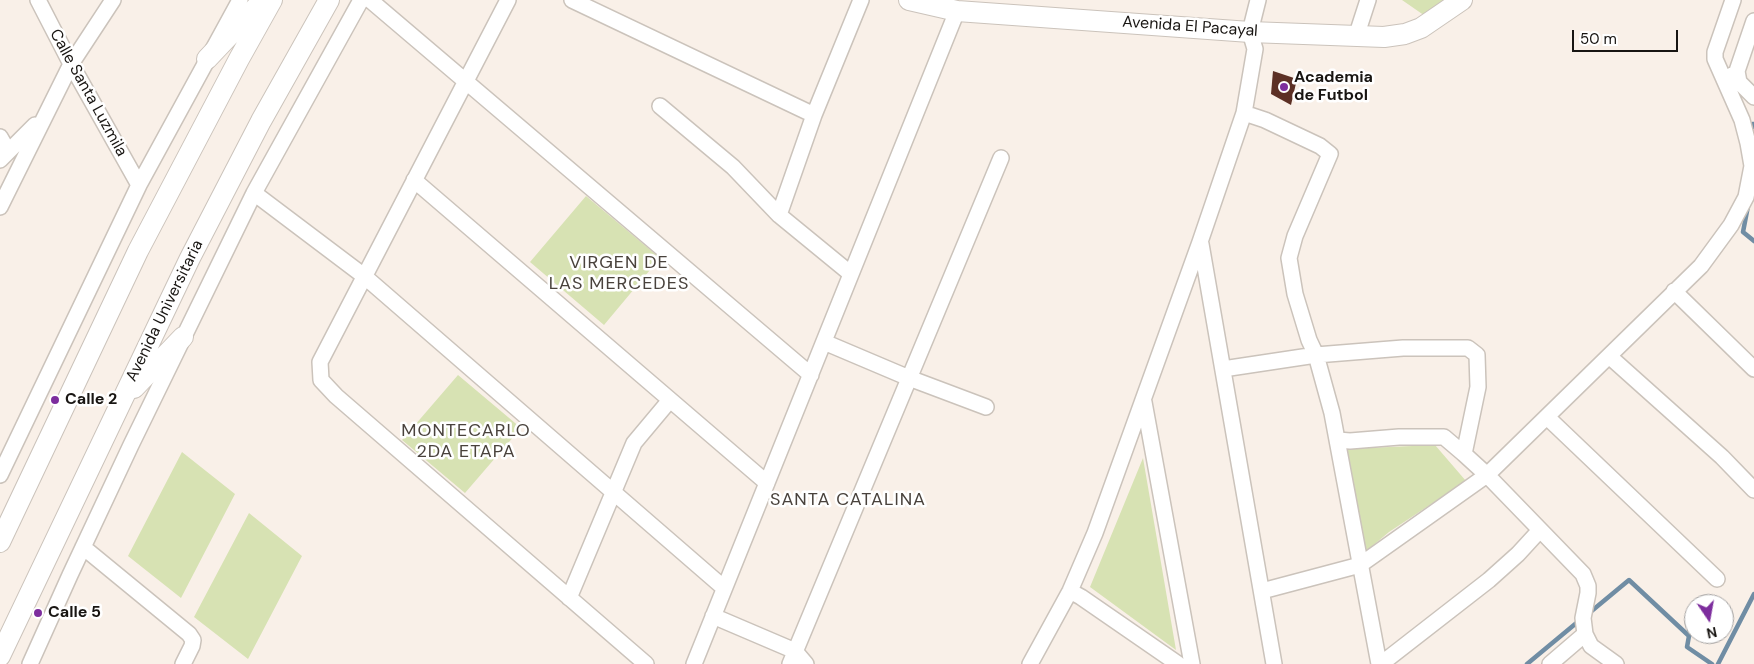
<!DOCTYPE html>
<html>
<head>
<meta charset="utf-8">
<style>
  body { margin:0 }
  #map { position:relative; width:1754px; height:664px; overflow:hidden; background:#f9f0e8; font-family:"DM Sans",sans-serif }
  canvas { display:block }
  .north { position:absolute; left:1684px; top:594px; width:50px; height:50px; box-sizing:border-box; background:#fff; border:1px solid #a3a1a0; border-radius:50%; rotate:168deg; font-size:14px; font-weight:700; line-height:20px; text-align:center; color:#181512 }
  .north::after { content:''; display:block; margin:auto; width:18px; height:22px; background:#7d2d9d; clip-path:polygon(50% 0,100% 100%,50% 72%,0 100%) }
  .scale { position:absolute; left:1572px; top:30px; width:106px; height:22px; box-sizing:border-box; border:2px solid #181512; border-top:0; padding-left:6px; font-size:15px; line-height:18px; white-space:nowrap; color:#181512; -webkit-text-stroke:4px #fff; paint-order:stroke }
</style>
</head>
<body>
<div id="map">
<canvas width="1754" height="664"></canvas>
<div class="north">N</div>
<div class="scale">50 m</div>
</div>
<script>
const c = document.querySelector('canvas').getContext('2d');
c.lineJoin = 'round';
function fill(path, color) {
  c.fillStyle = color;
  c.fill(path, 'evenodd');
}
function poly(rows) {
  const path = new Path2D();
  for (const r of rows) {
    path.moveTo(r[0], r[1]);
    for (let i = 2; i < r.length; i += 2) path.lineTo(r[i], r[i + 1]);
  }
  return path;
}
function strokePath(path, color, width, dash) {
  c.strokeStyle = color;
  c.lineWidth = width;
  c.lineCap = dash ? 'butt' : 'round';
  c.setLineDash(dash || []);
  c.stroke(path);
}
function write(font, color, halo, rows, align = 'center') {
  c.font = font + ' "DM Sans",sans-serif';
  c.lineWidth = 5;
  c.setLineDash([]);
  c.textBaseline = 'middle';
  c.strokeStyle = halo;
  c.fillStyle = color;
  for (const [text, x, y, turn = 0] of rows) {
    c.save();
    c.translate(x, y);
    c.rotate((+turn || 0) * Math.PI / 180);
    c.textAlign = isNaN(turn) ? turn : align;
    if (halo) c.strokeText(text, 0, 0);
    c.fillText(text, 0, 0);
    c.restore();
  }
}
fill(poly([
  [1402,0,1453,0,1428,18],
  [586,196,660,258,604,325,530,262],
  [458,375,521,428,465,493,402,440],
  [1435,445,1466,481,1389,532,1364,553,1344,449],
  [182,452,235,494,181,598,128,556],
  [1143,458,1176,650,1090,587],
  [249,513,302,556,248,659,194,617]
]), '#d7e2b3');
strokePath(poly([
  [1753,124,1754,127],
  [1748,206,1743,232,1754,241],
  [1588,614,1629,580,1689,636,1687,647,1712,664],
  [1527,664,1580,620],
  [1718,664,1754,594]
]), '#708da4', 4.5);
fill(poly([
  [1273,71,1297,79,1291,105,1271,94]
]), '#5c3025');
const minor = poly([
  [38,0,71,64,139,185],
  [370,0,811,375],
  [508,0,320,362,321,380,336,396,646,664],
  [572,0,814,115],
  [1356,37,1368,0],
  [1732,75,1754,97],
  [1739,82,1737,71,1754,21],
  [660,106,733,167,779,215,851,274],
  [1244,113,1265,120,1320,146,1330,154,1295,236,1289,258,1295,294,1309,340,1316,355,1332,413,1379,664],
  [0,137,8,151],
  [0,160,35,125],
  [414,180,767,483],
  [254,193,364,276,724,588],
  [0,207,71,64,113,0],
  [779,215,814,115,861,0],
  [1201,244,1274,664],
  [1674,291,1754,369],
  [824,342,909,378,986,407],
  [1609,356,1722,457,1754,490],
  [1223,369,1316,355,1403,348,1468,348,1477,355,1478,387,1464,454,1487,475,1583,574,1588,586,1588,593,1583,618,1585,634,1591,646,1616,664],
  [1144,402,1192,664],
  [1547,417,1717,579],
  [1338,440,1350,441,1399,437,1444,437,1464,454],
  [0,475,139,185,240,0],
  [83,547,189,634,193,640,192,646,183,664],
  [1070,591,1081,597,1178,664],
  [1262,591,1360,565,1487,475,1701,266,1731,225,1746,197,1752,166,1748,143,1742,120,1715,59,1715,52,1733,0],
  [569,598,634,443,670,400],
  [713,616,795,651,806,664],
  [30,664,70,575,131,445,254,193,361,0],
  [694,664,957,11],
  [790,664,1001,158],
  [1030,664,1070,591,1095,533,1200,242,1244,113,1255,49,1250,32,1258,0],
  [1381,664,1489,580,1518,554,1540,530],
  [1550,664,1585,634]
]);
const tertiary = poly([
  [909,0,957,11,1250,32,1384,37,1405,34,1421,28,1462,0],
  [207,59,263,0],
  [134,388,183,337],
  [0,542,138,251,239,59,272,0],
  [0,656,190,258,261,121,329,0]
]);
strokePath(minor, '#cbc3bb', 18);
strokePath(tertiary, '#cbc3bb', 22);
strokePath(minor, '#fff', 15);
strokePath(tertiary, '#fff', 20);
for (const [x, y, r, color] of [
  [1284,87,5,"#7d2d9d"],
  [55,400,5,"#7d2d9d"],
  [38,613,5,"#7d2d9d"]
]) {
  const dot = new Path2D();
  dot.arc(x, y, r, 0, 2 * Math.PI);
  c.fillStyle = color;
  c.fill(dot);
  strokePath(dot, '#fff', 2);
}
write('16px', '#181512', '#fff', [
  ["Avenida El Pacayal",1190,27,4],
  ["Calle Santa Luzmila",88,93,61],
  ["Avenida Universitaria",165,311,-64]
]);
write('bold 16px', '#181512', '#fff', [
  ["Academia",1294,78],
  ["de Futbol",1294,96],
  ["Calle 2",65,400],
  ["Calle 5",48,613]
], 'left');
c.letterSpacing = '1px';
write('18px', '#49423c', '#fff', [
  ["VIRGEN DE",619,263],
  ["LAS MERCEDES",619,284],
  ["MONTECARLO",466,431],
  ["2DA ETAPA",466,452],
  ["SANTA CATALINA",848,500]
]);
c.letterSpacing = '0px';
</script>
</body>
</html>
